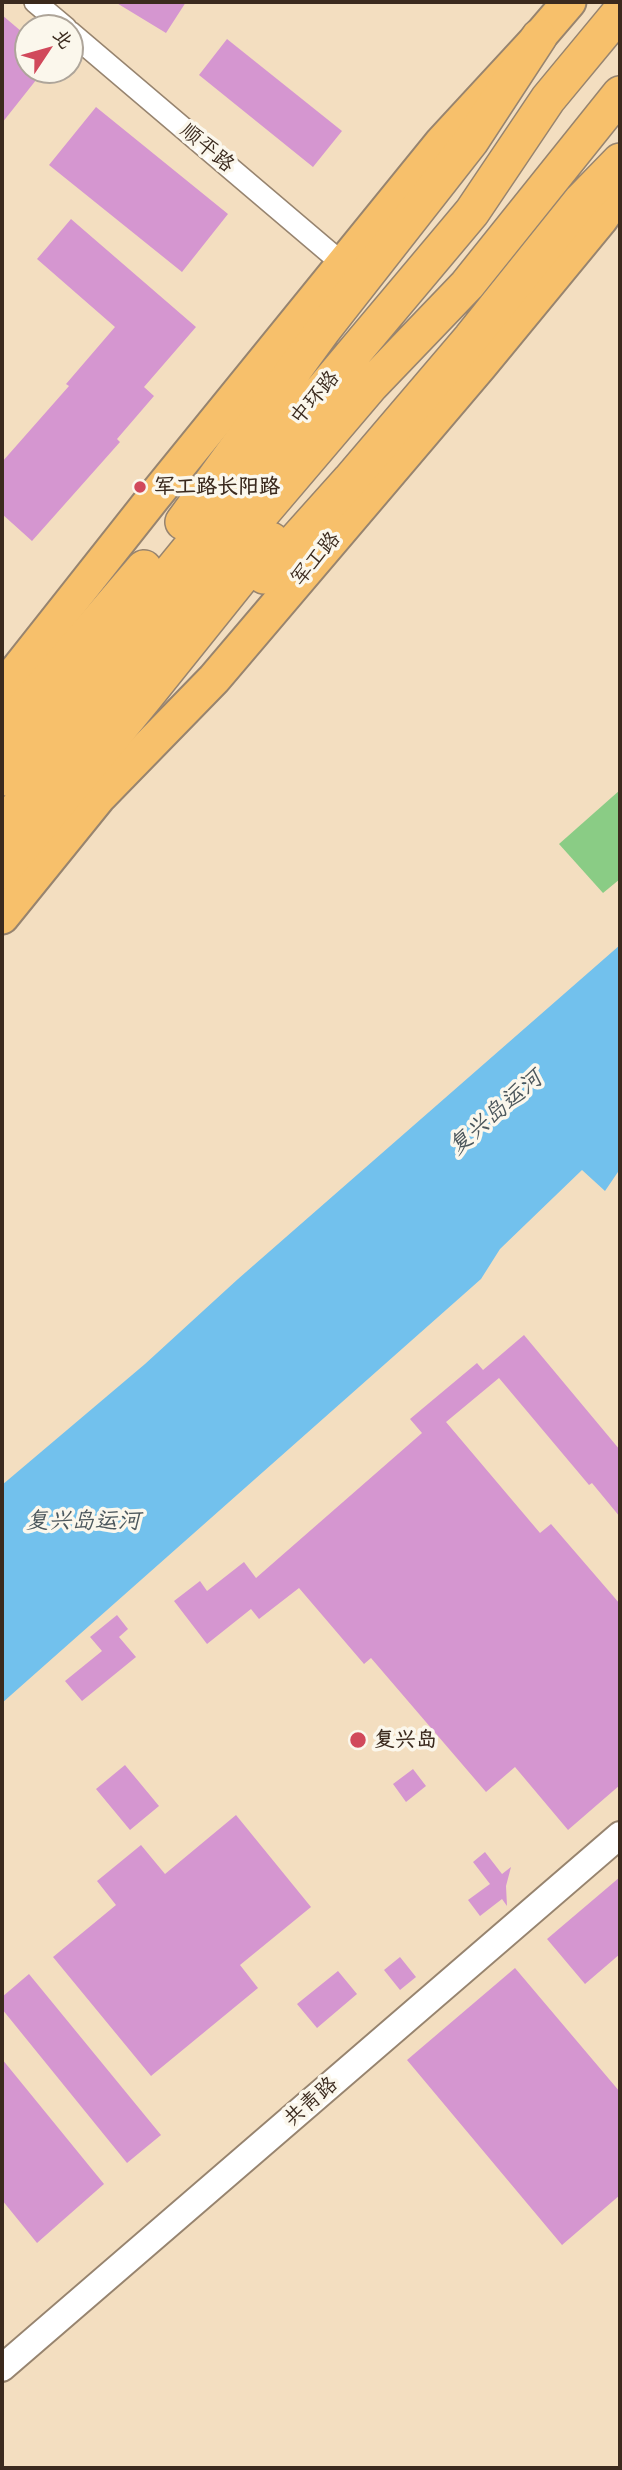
<!DOCTYPE html>
<html>
<head>
<meta charset="utf-8">
<style>
  body { margin:0 }
  #map { position:relative; width:622px; height:2470px; overflow:hidden; background:#f3dec0; font-family:"Playpen Sans","LXGW WenKai TC",sans-serif }
  canvas { display:block }
  .frame { position:absolute; inset:0; border:4px solid #3b2a1e; pointer-events:none }
  .north { position:absolute; left:14px; top:14px; width:70px; height:70px; box-sizing:border-box; background:#fbf7ec; border:2px solid #aea59a; border-radius:50%; rotate:54deg; font-size:19px; font-weight:700; line-height:28px; text-align:center; color:#3b2a1e }
  .north::after { content:''; display:block; margin:auto; width:24px; height:32px; background:#d1495b; clip-path:polygon(50% 0,100% 100%,50% 72%,0 100%) }
</style>
</head>
<body>
<div id="map">
<canvas width="622" height="2470"></canvas>
<div class="frame"></div>
<div class="north">北</div>
</div>
<script>
const c = document.querySelector('canvas').getContext('2d');
c.lineJoin = 'round';
function fill(path, color) {
  c.fillStyle = color;
  c.fill(path, 'evenodd');
}
function poly(rows) {
  const path = new Path2D();
  for (const r of rows) {
    path.moveTo(r[0], r[1]);
    for (let i = 2; i < r.length; i += 2) path.lineTo(r[i], r[i + 1]);
  }
  return path;
}
function strokePath(path, color, width, dash) {
  c.strokeStyle = color;
  c.lineWidth = width;
  c.lineCap = dash ? 'butt' : 'round';
  c.setLineDash(dash || []);
  c.stroke(path);
}
function write(font, color, halo, rows, align = 'center') {
  c.font = font + ' "Playpen Sans","LXGW WenKai TC",sans-serif';
  c.lineWidth = 7;
  c.setLineDash([]);
  c.textBaseline = 'middle';
  c.strokeStyle = halo;
  c.fillStyle = color;
  for (const [text, x, y, turn = 0] of rows) {
    c.save();
    c.translate(x, y);
    c.rotate((+turn || 0) * Math.PI / 180);
    c.textAlign = isNaN(turn) ? turn : align;
    if (halo) c.strokeText(text, 0, 0);
    c.fillText(text, 0, 0);
    c.restore();
  }
}
fill(poly([
  [620,790,620,879,603,893,559,844]
]), '#8acc85');
fill(poly([
  [620,945,620,1169,605,1191,582,1170,500,1249,481,1279,2,1703,2,1485,145,1364,238,1279]
]), '#72c1ed');
fill(poly([
  [115,2,186,2,166,33],
  [2,15,28,37,28,70,44,70,2,123],
  [227,39,342,131,313,167,199,75],
  [96,107,228,214,182,272,49,165],
  [71,219,196,327,144,387,154,396,117,439,120,442,32,541,2,514,2,462,69,386,66,384,115,327,37,259],
  [524,1335,620,1450,620,1517,592,1483,589,1485,499,1378,446,1422,540,1533,551,1524,620,1604,620,1785,568,1830,515,1767,486,1792,371,1658,364,1664,299,1588,259,1619,251,1609,207,1644,174,1601,200,1581,207,1591,244,1562,256,1578,422,1433,410,1419,477,1363,483,1370],
  [117,1615,128,1629,119,1637,136,1657,82,1701,65,1681,102,1651,90,1637],
  [125,1765,159,1806,130,1830,96,1789],
  [413,1769,426,1786,406,1802,393,1784],
  [236,1815,311,1907,240,1965,258,1988,151,2076,53,1957,116,1905,97,1881,141,1845,165,1874],
  [485,1852,502,1874,511,1867,506,1886,507,1906,502,1899,480,1916,468,1900,490,1884,473,1862],
  [620,1877,620,1954,585,1984,547,1939],
  [400,1957,416,1977,400,1990,384,1970],
  [515,1968,620,2092,620,2195,562,2245,407,2060],
  [338,1971,357,1994,317,2028,297,2004],
  [29,1974,161,2135,127,2163,2,2009,2,1997],
  [2,2059,104,2184,37,2243,2,2200]
]), '#d596d0');
const minor = poly([
  [35,2,66,28],
  [70,32,343,264]
]);
const tertiary = poly([
  [2,2368,620,1835]
]);
const primary = poly([
  [2,689,153,498,442,142,539,37,569,2],
  [2,917,99,797,214,679,480,366,601,219,620,191]
]);
const trunk = poly([
  [183,522,323,330,471,141,539,37],
  [264,576,350,480,471,338,581,201,620,161],
  [2,734,144,568],
  [2,778,200,536,472,212,548,99,620,12],
  [2,827,222,560,371,385,467,285,620,94],
  [2,871,146,696,271,540]
]);
strokePath(minor, '#97846f', 24);
strokePath(tertiary, '#97846f', 30);
strokePath(primary, '#97846f', 37);
strokePath(trunk, '#97846f', 38);
strokePath(minor, '#fff', 21);
strokePath(tertiary, '#fff', 26);
strokePath(primary, '#f7c06b', 33);
strokePath(trunk, '#f7c06b', 35);
for (const [x, y, r, color] of [
  [140,487,7,"#d1495b"],
  [358,1740,9,"#d1495b"]
]) {
  const dot = new Path2D();
  dot.arc(x, y, r, 0, 2 * Math.PI);
  c.fillStyle = color;
  c.fill(dot);
  strokePath(dot, '#fbf7ec', 2.5);
}
write('21px', '#3b2a1e', '#fbf7ec', [
  ["顺平路",207,148,40],
  ["中环路",315,398,-50],
  ["军工路",316,559,-50],
  ["共青路",311,2102,-41]
]);
write('bold 21px', '#3b2a1e', '#fbf7ec', [
  ["军工路长阳路",154,487],
  ["复兴岛",374,1740]
], 'left');
write('italic 23px', '#4c575c', '#fbf7ec', [
  ["复兴岛运河",496,1113,-41],
  ["复兴岛运河",83,1522]
]);
</script>
</body>
</html>
